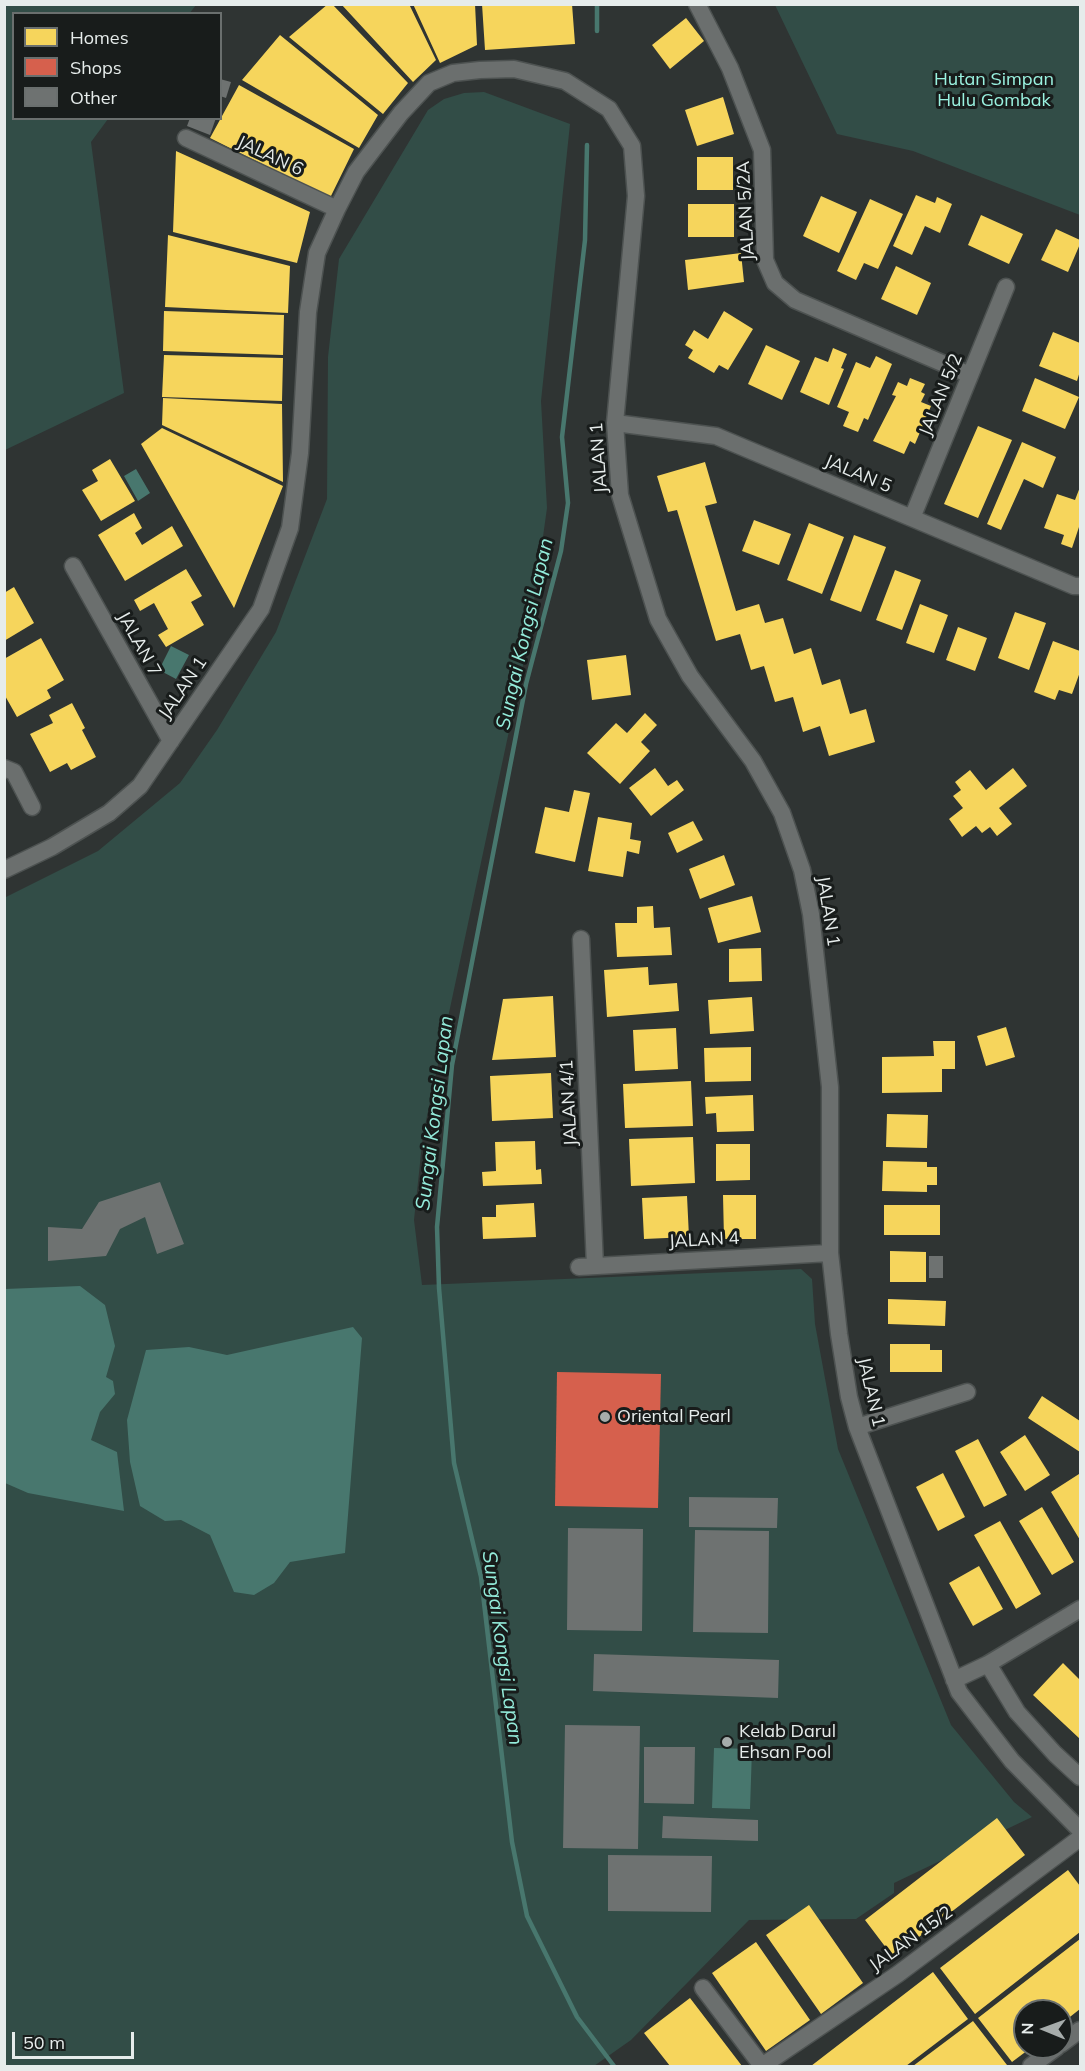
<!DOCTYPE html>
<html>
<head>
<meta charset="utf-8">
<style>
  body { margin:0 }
  #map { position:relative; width:1085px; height:2071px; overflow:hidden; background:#2f3433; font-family:Mulish,sans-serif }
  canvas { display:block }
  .frame { position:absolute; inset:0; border:6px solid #e6eceb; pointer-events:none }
  .legend { position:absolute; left:12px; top:12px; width:210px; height:108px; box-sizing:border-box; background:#181c1b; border:2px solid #6a6f6e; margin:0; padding:8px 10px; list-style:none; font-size:18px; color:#e6eceb }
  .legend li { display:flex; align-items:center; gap:12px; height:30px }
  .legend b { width:30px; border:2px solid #6a6f6e }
  .north { position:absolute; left:1013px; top:1999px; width:60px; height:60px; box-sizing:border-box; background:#181c1b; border:2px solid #6a6f6e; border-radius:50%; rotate:271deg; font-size:16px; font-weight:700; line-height:24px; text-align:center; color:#e6eceb }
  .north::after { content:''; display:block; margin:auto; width:21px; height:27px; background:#a6acab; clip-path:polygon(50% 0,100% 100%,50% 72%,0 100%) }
  .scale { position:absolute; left:12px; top:2032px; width:122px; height:27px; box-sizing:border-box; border:3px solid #e6eceb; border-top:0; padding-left:8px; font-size:18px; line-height:21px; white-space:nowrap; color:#e6eceb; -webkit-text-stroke:4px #181c1b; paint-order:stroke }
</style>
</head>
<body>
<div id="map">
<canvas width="1085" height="2071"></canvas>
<div class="frame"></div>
<ul class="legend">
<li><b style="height:16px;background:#f6d55c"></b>Homes</li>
<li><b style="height:16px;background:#d6604d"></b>Shops</li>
<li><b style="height:16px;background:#6e7271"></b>Other</li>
</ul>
<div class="north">N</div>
<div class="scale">50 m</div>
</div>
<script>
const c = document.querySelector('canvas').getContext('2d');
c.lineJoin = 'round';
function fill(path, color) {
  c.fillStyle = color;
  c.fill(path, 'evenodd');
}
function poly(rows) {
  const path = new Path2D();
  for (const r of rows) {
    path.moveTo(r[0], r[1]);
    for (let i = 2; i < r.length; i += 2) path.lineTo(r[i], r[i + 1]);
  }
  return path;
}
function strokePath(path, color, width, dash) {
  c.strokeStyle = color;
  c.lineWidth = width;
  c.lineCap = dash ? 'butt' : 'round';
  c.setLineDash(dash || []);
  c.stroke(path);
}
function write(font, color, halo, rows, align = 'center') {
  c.font = font + ' Mulish,sans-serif';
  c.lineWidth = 6;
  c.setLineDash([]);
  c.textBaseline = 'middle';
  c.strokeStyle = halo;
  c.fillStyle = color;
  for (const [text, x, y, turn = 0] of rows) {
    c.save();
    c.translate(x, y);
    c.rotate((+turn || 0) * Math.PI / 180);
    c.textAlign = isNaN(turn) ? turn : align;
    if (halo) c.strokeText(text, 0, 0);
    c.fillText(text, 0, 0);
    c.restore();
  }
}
fill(poly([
  [4,5,196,5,189,14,14,14,14,118,108,119,91,142,124,393,5,450],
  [775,5,1080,5,1080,215,913,151,837,134],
  [484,92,570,124,541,401,547,508,529,637,423,1135,414,1220,422,1285,801,1269,812,1279,815,1324,838,1449,951,1725,1014,1802,1032,1817,894,1883,894,1893,856,1919,749,1920,631,2040,594,2066,5,2066,4,898,98,851,180,783,217,730,276,632,327,499,328,357,339,259,428,110,444,99,464,93]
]), '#324d47');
fill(poly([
  [136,469,150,493,138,501,124,476],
  [171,646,189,655,176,679,159,670],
  [80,1286,105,1305,115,1346,106,1377,113,1381,115,1394,100,1412,91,1440,117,1452,124,1511,28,1493,5,1483,5,1289],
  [353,1327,362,1338,345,1553,290,1562,274,1583,254,1595,234,1592,210,1535,181,1520,165,1521,140,1506,130,1462,127,1420,146,1350,189,1347,227,1355],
  [714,1748,752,1749,750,1809,712,1808]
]), '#48776e');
fill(poly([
  [328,4,332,4,408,83,383,114,289,37],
  [341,4,409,4,436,60,413,82],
  [413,4,475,4,477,45,440,63],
  [482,4,572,4,575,44,485,50],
  [686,18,704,41,670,69,652,45],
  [280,35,378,115,359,148,242,80],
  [239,85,354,149,330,198,210,138],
  [723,97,734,134,697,146,685,110],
  [176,151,310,212,297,263,173,232],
  [697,157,733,157,733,190,697,190],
  [916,195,935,203,937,197,952,204,940,233,925,226,912,255,893,246],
  [821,196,857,212,839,253,803,236],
  [870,199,903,214,878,269,864,263,856,280,837,271],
  [688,204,734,204,734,237,688,237],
  [981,215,1023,234,1009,264,968,245],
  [1056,229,1080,240,1080,244,1068,272,1041,260],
  [168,235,290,266,288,313,165,307],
  [741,253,744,282,688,290,685,260],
  [896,266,931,283,917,315,881,299],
  [164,311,284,315,283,355,163,351],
  [724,311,753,329,728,370,719,365,714,373,688,358,693,350,685,345,694,330,708,339],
  [1053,332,1080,343,1080,371,1077,381,1039,366],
  [766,345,800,361,782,400,748,384],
  [833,348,847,354,841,368,844,369,829,405,800,392,815,357,828,362],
  [164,355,283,358,282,401,162,397],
  [876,356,892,364,868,420,864,418,858,432,843,426,849,412,837,407,856,362,870,368],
  [910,378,925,384,921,392,925,394,921,402,931,406,915,444,910,441,904,454,873,441,896,396,892,395,898,382,907,386],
  [1035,378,1079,397,1065,429,1022,411],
  [163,398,282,404,283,482,162,425],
  [978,426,1012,440,978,518,944,504],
  [162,428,283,486,234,608,141,444],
  [1022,442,1056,457,1043,488,1024,479,1001,530,987,524],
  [110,459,135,501,101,521,82,490,98,481,92,470],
  [705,462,717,503,705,506,736,611,759,604,765,623,783,618,794,654,811,648,822,685,840,679,850,714,866,709,875,742,829,756,820,726,803,732,793,697,775,702,764,666,751,670,740,634,716,641,677,510,668,512,657,476],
  [1080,487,1080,524,1072,548,1061,544,1064,535,1044,528,1057,494,1075,500],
  [134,513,142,528,135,533,142,545,172,526,183,546,125,581,98,535],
  [754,520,791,534,779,565,742,551],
  [809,523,844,537,822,594,787,580],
  [854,535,886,547,861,612,830,600],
  [186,569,202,596,191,602,204,625,166,647,158,635,168,629,154,603,140,611,134,600],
  [895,570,921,580,902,630,876,620],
  [14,587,34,623,4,641,4,593],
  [920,604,948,615,934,653,906,643],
  [1015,612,1046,623,1029,670,998,658],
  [958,627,987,638,975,671,946,660],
  [41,638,64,680,47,690,51,698,17,717,4,694,4,659],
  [1053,641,1080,651,1080,672,1072,694,1059,690,1055,700,1034,692],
  [626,655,631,695,592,700,587,660],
  [72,703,85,728,82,730,96,757,71,770,67,763,50,772,30,734,53,723,49,715],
  [645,713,657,725,641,742,650,751,620,784,587,753,616,723,627,733],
  [655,768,668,786,677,780,684,790,651,816,629,788],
  [1013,768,1027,786,999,808,1012,824,997,836,990,827,982,833,976,826,962,837,949,819,963,808,953,796,961,790,955,782,970,770,986,790],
  [574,790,590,793,575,862,535,853,545,807,569,812],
  [598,817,632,823,630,839,641,841,639,854,627,851,623,877,588,871],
  [693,821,703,840,677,853,668,833],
  [724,855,735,885,700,899,689,869],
  [752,896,761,932,718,943,708,908],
  [653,906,654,928,670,927,672,955,617,957,615,923,637,923,637,907],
  [761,948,762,981,729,982,729,949],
  [648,967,649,985,677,983,679,1011,607,1017,604,970],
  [553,996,556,1057,492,1060,503,999],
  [752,997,754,1031,710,1034,708,1000],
  [1006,1027,1015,1057,986,1066,977,1036],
  [676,1028,678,1069,635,1071,633,1030],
  [933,1041,955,1041,955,1069,942,1069,942,1092,882,1093,882,1057,934,1056],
  [751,1047,751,1081,705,1082,704,1048],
  [551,1073,553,1118,492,1121,490,1076],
  [691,1081,693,1126,625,1128,623,1084],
  [753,1095,754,1131,717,1132,716,1113,706,1114,705,1097],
  [887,1114,928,1115,927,1148,886,1147],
  [693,1137,695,1183,631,1186,629,1139],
  [535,1141,536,1170,541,1169,542,1184,483,1186,482,1172,496,1171,495,1142],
  [716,1144,750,1144,750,1180,716,1181],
  [883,1161,927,1162,927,1167,937,1167,937,1185,927,1185,927,1192,882,1191],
  [723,1195,756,1195,756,1239,724,1239],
  [687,1196,689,1237,644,1239,642,1198],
  [534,1203,536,1237,483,1239,482,1217,496,1217,496,1205],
  [884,1205,940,1205,940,1235,884,1235],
  [890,1251,926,1252,926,1282,890,1282],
  [888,1299,946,1301,945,1326,888,1324],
  [890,1344,930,1344,930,1350,942,1350,942,1372,890,1372],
  [1042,1396,1080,1421,1080,1452,1028,1418],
  [1025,1435,1050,1475,1025,1491,1000,1452],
  [978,1439,1007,1495,984,1507,955,1451],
  [943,1473,965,1517,938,1531,916,1487],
  [1079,1474,1080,1477,1080,1540,1051,1492],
  [1042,1507,1074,1562,1052,1575,1019,1521],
  [1000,1521,1041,1594,1016,1609,974,1535],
  [979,1566,1003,1609,973,1626,949,1583],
  [1063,1663,1080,1680,1080,1739,1033,1695],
  [997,1818,1025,1855,893,1957,865,1920],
  [1068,1870,1080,1886,1080,1932,975,2014,940,1968],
  [809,1905,863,1983,821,2014,766,1935],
  [1080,1939,1080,2009,1061,2024,1061,2011,1025,2011,1025,2047,1032,2047,1012,2062,978,2018],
  [756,1942,810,2020,766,2051,712,1973],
  [933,1972,968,2019,906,2066,811,2066],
  [690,1998,742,2066,670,2066,644,2033],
  [973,2021,1007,2065,1006,2066,913,2066]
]), '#f6d55c');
fill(poly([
  [557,1372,661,1374,658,1508,555,1506]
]), '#d6604d');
strokePath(poly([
  [597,31,597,4],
  [587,145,585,240,562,437,568,503,561,551,526,684,452,1065,437,1227,439,1288,454,1463,481,1577,512,1842,527,1916,577,2017,614,2066]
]), '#48776e', 4.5);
fill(poly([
  [220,79,231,82,226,98,220,96],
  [190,118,216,118,210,135,187,126],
  [160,1182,184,1244,157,1254,145,1217,120,1229,106,1256,48,1261,48,1227,82,1229,99,1202],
  [929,1256,943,1256,943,1278,929,1278],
  [689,1497,778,1498,777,1528,689,1527],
  [568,1528,643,1529,642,1631,567,1630],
  [695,1530,769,1531,768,1633,693,1632],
  [594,1654,779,1660,778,1698,593,1691],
  [565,1725,640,1726,638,1849,563,1848],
  [644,1747,695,1747,694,1804,644,1803],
  [663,1816,758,1820,758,1841,662,1838],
  [608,1855,712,1856,711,1912,608,1911]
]), '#6e7271');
const minor = poly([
  [697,4,730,68,762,150,765,260,775,283,795,300,970,375],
  [186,138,337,209],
  [615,423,716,436,1074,586,1080,586],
  [912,518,1006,287],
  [73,566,171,741],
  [4,768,14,772,32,807],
  [4,870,52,847,109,813,140,786,261,609,290,528,300,453,308,312,317,253,337,209,356,172,401,113,429,83,453,73,480,70,514,69,565,81,609,109,632,146,636,196,615,423,620,495,658,619,690,676,753,761,782,813,802,870,811,914,830,1087,830,1253,839,1334,849,1397,857,1427,959,1692,1012,1761,1080,1830],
  [581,939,595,1266],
  [579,1267,830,1253],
  [857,1427,967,1392],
  [988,1664,1017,1712,1055,1754,1080,1777],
  [954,1680,988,1664,1080,1609],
  [703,1988,762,2066],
  [1061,2044,1080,2030],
  [762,2066,898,1974,1080,1838],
  [1031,2066,1057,2047]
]);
strokePath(minor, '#4d5251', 19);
strokePath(minor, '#6b6f6e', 16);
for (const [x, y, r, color] of [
  [605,1417,6,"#a6acab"],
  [727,1742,6,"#a6acab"]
]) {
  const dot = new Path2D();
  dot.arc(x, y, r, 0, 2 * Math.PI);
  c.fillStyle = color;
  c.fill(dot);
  strokePath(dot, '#181c1b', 2);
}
write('18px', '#9af2e0', '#181c1b', [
  ["Hutan Simpan",994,80],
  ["Hulu Gombak",994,101]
]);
write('18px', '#e6eceb', '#181c1b', [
  ["JALAN 6",270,156,25],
  ["JALAN 5/2A",746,211,-93],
  ["JALAN 5/2",941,395,-68],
  ["JALAN 1",599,458,-94],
  ["JALAN 5",858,474,23],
  ["JALAN 7",139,644,61],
  ["JALAN 1",183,688,-56],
  ["JALAN 1",828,911,81],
  ["JALAN 4/1",569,1103,-93],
  ["JALAN 4",704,1240,-3],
  ["JALAN 1",871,1392,77],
  ["JALAN 15/2",911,1939,-36]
]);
write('18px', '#e6eceb', '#181c1b', [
  ["Oriental Pearl",617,1417],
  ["Kelab Darul",739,1732],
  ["Ehsan Pool",739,1753]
], 'left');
write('italic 20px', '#94ecdb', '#181c1b', [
  ["Sungai Kongsi Lapan",525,634,-77],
  ["Sungai Kongsi Lapan",435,1113,-83],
  ["Sungai Kongsi Lapan",502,1648,82]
]);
</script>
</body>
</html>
